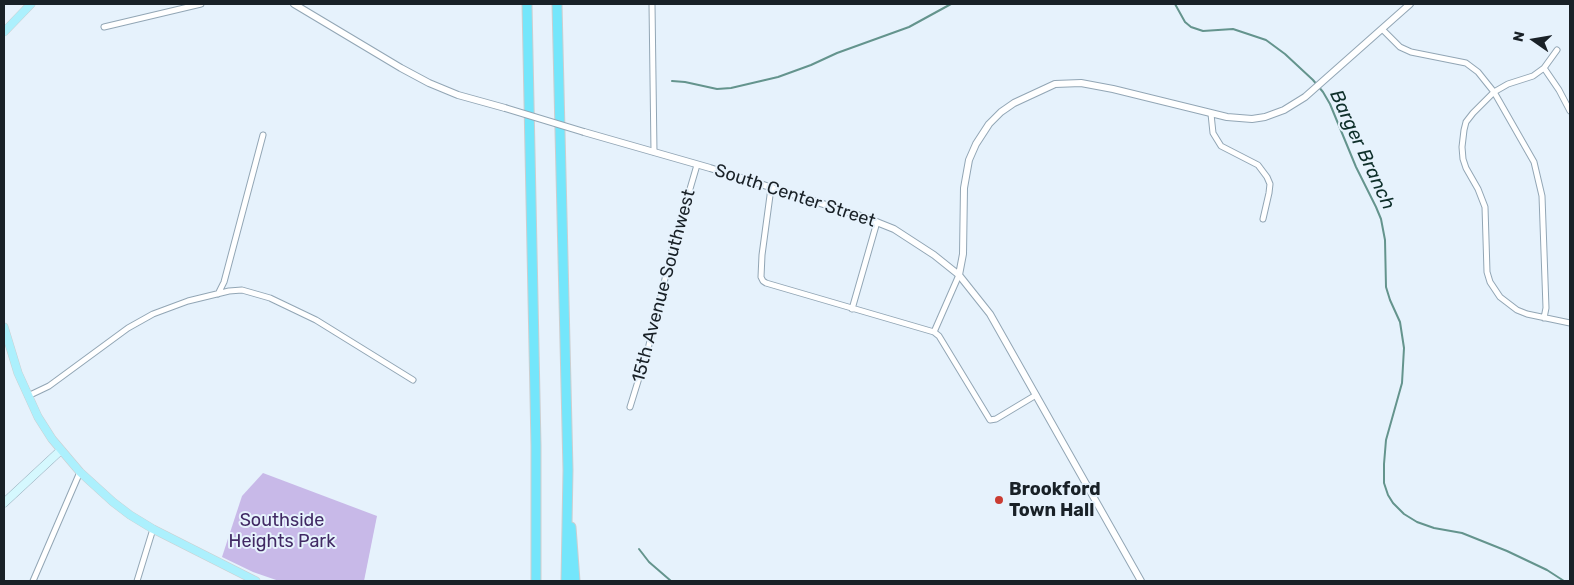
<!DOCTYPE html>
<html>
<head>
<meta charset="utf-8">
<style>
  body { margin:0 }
  #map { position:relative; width:1574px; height:585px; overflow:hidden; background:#e6f2fc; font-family:Rubik,sans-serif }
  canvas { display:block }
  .frame { position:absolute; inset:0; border:5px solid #192127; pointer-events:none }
  .north { position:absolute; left:1509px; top:15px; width:50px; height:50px; -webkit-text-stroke:4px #e6f2fc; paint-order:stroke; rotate:283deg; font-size:14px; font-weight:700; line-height:20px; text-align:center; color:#192127 }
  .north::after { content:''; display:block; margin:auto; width:18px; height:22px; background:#192127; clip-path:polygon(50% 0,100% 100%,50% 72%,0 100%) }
</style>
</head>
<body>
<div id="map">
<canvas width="1574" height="585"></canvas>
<div class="frame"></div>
<div class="north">N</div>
</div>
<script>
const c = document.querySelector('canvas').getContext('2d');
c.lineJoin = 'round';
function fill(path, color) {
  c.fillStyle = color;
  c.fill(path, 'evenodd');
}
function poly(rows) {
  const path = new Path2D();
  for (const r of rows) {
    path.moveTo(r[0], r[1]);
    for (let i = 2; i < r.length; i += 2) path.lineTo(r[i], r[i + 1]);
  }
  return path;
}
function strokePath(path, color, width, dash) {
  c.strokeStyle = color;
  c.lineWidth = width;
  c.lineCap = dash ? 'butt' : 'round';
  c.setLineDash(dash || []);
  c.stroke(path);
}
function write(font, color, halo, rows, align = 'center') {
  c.font = font + ' Rubik,sans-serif';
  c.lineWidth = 4;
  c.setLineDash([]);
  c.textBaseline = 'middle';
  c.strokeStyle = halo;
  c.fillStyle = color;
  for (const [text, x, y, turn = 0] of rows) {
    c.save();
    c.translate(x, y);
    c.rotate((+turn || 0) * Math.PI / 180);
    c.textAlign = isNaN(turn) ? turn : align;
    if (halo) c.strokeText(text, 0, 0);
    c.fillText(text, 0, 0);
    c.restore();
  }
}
fill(poly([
  [263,473,377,516,364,581,279,581,253,572,222,557,242,496]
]), '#c8b9e8');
strokePath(poly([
  [1175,4,1185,22,1191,27,1203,31,1233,29,1266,40,1285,54,1313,80,1323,92,1330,104,1356,167,1376,207,1381,219,1385,240,1386,287,1390,300,1400,322,1404,348,1402,383,1386,440,1384,464,1384,483,1388,495,1393,503,1404,514,1417,522,1434,528,1462,533,1507,551,1547,570,1564,581],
  [672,81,685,82,717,89,731,88,778,77,811,65,837,53,909,27,951,4],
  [639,549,649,562,671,581]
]), '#64948d', 2);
const minor = poly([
  [652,4,654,152],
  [104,27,201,4],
  [1382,29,1400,47,1411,52,1466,63,1478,72,1494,92,1534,162,1542,196,1546,308,1544,318],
  [1557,50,1544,68,1533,76,1508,84,1494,92,1473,113,1466,122,1464,130,1462,147,1463,159,1466,168,1478,189,1485,207,1487,272,1490,282,1500,297,1517,310,1527,314,1570,323],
  [1544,68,1559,90,1570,111],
  [1211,114,1213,133,1221,146,1258,165,1267,177,1270,184,1269,193,1263,219],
  [771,188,762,255,761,277,763,281,766,283,934,332,939,336,990,420,996,419,1036,395],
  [218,294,224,282,263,135],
  [852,309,877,222],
  [934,332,959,275],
  [28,396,49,386,128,328,153,314,188,301,229,291,242,290,270,298,316,320,413,380],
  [630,407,648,349,672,250,697,165],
  [33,581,80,472],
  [137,581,153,529]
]);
const tertiary = poly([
  [294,4,401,68,429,83,458,95,505,108],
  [584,132,710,168,864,217,894,229,934,255,959,275,990,314,1141,581],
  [959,275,963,254,964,188,969,160,976,144,989,124,1001,112,1014,103,1055,84,1081,83,1113,89,1227,117,1252,119,1265,117,1284,110,1305,97,1410,4]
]);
const secondary = poly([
  [4,503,61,450]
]);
const primary = poly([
  [4,32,31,4],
  [4,327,18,373,38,417,52,439,80,472,113,502,130,515,153,529,256,581]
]);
const motorway = poly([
  [527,4,536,446,536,581],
  [557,4,568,470,566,581],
  [571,527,575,581]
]);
strokePath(minor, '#92a6b5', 7);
strokePath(tertiary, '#92a6b5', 8);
strokePath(secondary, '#92a6b5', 9);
strokePath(primary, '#cccecf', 9);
strokePath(motorway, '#cccecf', 11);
strokePath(minor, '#fff', 5);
strokePath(tertiary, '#fff', 6);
strokePath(secondary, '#d5f8fe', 8);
strokePath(primary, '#acf0fd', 8);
strokePath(motorway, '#74e6fb', 9);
const tertiaryBridge = poly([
  [505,108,584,132]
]);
strokePath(tertiaryBridge, '#92a6b5', 8, []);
strokePath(tertiaryBridge, '#fff', 6);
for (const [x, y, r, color] of [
  [999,500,5,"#ca3c32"]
]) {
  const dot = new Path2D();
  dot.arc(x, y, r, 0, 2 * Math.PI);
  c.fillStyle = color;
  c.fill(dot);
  strokePath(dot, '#e6f2fc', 2);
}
write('18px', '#192127', '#e6f2fc', [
  ["South Center Street",795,196,18],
  ["15th Avenue Southwest",664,286,-75]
]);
write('bold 18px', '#192127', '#e6f2fc', [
  ["Brookford",1009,490],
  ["Town Hall",1009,511]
], 'left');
write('18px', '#412964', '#e6f2fc', [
  ["Southside",282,521],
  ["Heights Park",282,542]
]);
write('italic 19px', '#0e2f2a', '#e6f2fc', [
  ["Barger Branch",1362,150,65]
]);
</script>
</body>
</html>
